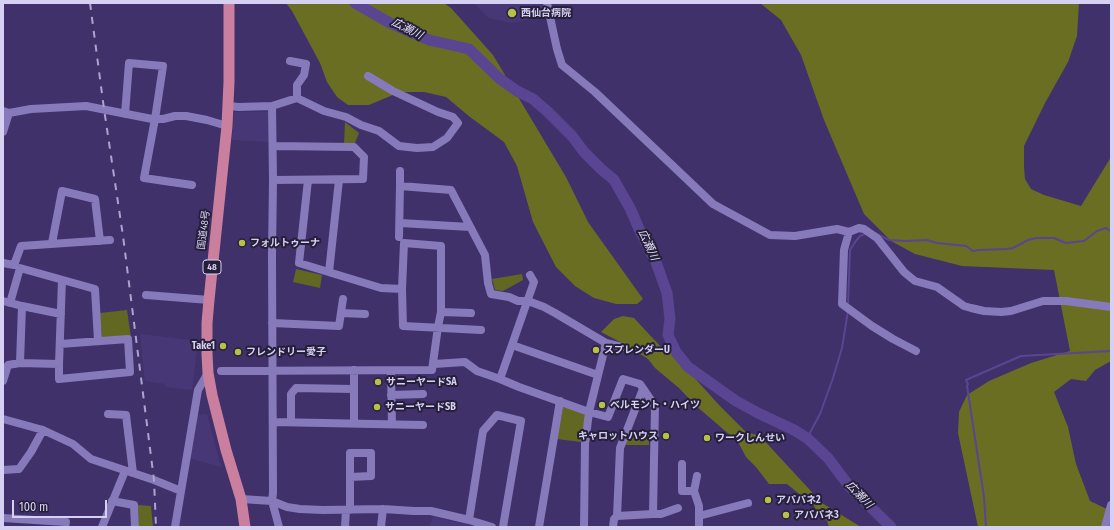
<!DOCTYPE html>
<html>
<head>
<meta charset="utf-8">
<style>
  body { margin:0 }
  #map { position:relative; width:1114px; height:530px; overflow:hidden; background:#40316a; font-family:"Fira Sans Condensed",sans-serif }
  canvas { display:block }
  .frame { position:absolute; inset:0; border:4px solid #d6d0f3; pointer-events:none }
  .scale { position:absolute; left:12px; top:500px; width:95px; height:18px; box-sizing:border-box; border:2px solid #d6d0f3; border-top:0; padding-left:5px; font-size:12px; line-height:14px; white-space:nowrap; color:#d6d0f3; -webkit-text-stroke:3px #251f39; paint-order:stroke }
</style>
</head>
<body>
<div id="map">
<canvas width="1114" height="530"></canvas>
<div class="frame"></div>
<div class="scale">100 m</div>
</div>
<script>
const c = document.querySelector('canvas').getContext('2d');
c.lineJoin = 'round';
function fill(path, color) {
  c.fillStyle = color;
  c.fill(path, 'evenodd');
}
function poly(rows) {
  const path = new Path2D();
  for (const r of rows) {
    path.moveTo(r[0], r[1]);
    for (let i = 2; i < r.length; i += 2) path.lineTo(r[i], r[i + 1]);
  }
  return path;
}
function strokePath(path, color, width, dash) {
  c.strokeStyle = color;
  c.lineWidth = width;
  c.lineCap = dash ? 'butt' : 'round';
  c.setLineDash(dash || []);
  c.stroke(path);
}
function write(font, color, halo, rows, align = 'center') {
  c.font = font + ' "Fira Sans Condensed","Noto Sans JP",sans-serif';
  c.lineWidth = 4;
  c.setLineDash([]);
  c.textBaseline = 'middle';
  c.strokeStyle = halo;
  c.fillStyle = color;
  for (const [text, x, y, turn = 0] of rows) {
    c.save();
    c.translate(x, y);
    c.rotate((+turn || 0) * Math.PI / 180);
    c.textAlign = isNaN(turn) ? turn : align;
    if (halo) c.strokeText(text, 0, 0);
    c.fillText(text, 0, 0);
    c.restore();
  }
}
fill(poly([
  [474,3,544,3,546,7,531,19,511,23,489,18],
  [234,112,269,112,268,142,232,140],
  [140,334,198,341,192,390,165,387,165,384,145,381],
  [207,414,221,467,189,458,197,415],
  [433,516,450,521,479,527,429,527]
]), '#483777');
fill(poly([
  [345,122,359,133,354,145,344,144],
  [296,269,322,275,320,288,293,282],
  [522,274,523,280,503,291,495,290,492,279],
  [127,310,131,337,102,339,100,313],
  [563,407,586,413,581,442,557,439],
  [628,432,649,432,649,445,624,445],
  [138,505,151,506,153,527,139,527]
]), '#626722');
fill(poly([
  [286,3,444,3,451,8,493,55,566,177,588,222,643,299,637,304,616,304,594,298,575,286,556,267,533,222,517,166,504,142,470,117,446,97,424,92,400,92,369,105,348,105,337,97,327,82,320,63,292,11],
  [760,3,1079,3,1077,36,1068,62,1045,103,1024,146,1024,167,1025,179,1031,189,1044,195,1081,206,1111,157,1111,361,1095,370,1086,381,1071,379,1054,392,1068,427,1076,464,1090,501,1111,511,1111,527,978,527,958,433,959,412,967,395,989,381,1031,363,1070,351,1054,270,962,266,915,254,891,241,864,214,824,120,801,55,781,20],
  [623,316,634,318,661,347,673,354,719,405,746,432,760,436,822,503,861,527,829,527,827,521,818,513,814,506,787,484,769,484,756,467,746,457,738,442,695,405,679,388,655,368,648,359,624,344,601,332,614,319]
]), '#696e23');
strokePath(poly([
  [875,233,889,240,905,241,927,240,937,243,966,246,973,251,979,250,1007,249,1013,248,1028,240,1036,238,1054,238,1066,243,1084,241,1097,231,1106,228,1111,231],
  [848,306,850,250,855,242,860,236,865,234],
  [807,438,820,414,833,378,842,348,848,311],
  [986,527,984,497,967,386,968,384,966,380,1021,356,1111,351]
]), '#594592', 2);
strokePath(poly([
  [355,3,390,23,429,40,469,49,500,79,517,91,533,99,548,112,572,136,584,152,601,169,614,180,630,208,640,231,656,262,667,293,670,319,668,335,676,352,688,367,736,401,758,413,794,430,807,438,828,458,849,486,891,527]
]), '#594592', 11);
strokePath(poly([
  [547,3,557,49,562,65,595,92,713,204,770,235,795,236,837,229,849,232,859,228,864,229,877,238,904,272,910,277,915,281,937,287,964,306,971,308,984,311,1001,312,1011,311,1043,301,1066,301,1111,307],
  [290,61,306,64,304,75,297,85,297,98],
  [228,106,239,107,272,106,297,98,324,111,346,117,361,125,379,131,399,146,417,148,433,147,447,138,458,123,453,117,438,112,393,91,368,76],
  [272,106,273,180,272,256,273,493,272,501,279,527],
  [3,111,9,113,31,109,86,106,152,119,163,119,175,116,186,116,207,120,227,126],
  [125,114,129,63,163,66,155,119,144,178,192,185],
  [3,132,9,113],
  [273,146,354,147,364,157,363,179,273,180],
  [400,171,400,186],
  [400,223,470,227],
  [849,232,844,250,842,304,872,326,893,339,916,351],
  [399,237,400,186,451,190,485,255,488,283,491,294,509,297,518,301,528,301,544,307,555,313,606,343,589,412,585,444,584,527],
  [52,243,62,191,95,199,100,241],
  [3,263,14,265,21,246,110,240],
  [329,272,339,180],
  [530,275,534,282,500,379,519,387,589,412,608,417,623,379,640,384,655,406,653,514,617,516,614,519,613,527],
  [402,289,403,326,481,330],
  [146,295,209,300],
  [3,301,22,306,61,314],
  [10,303,20,268,95,289,98,341],
  [441,312,471,313],
  [341,313,365,314],
  [272,323,339,326,343,299],
  [606,343,622,347],
  [60,344,128,339,130,372,59,379,59,364,62,280],
  [512,345,598,375],
  [20,363,22,306],
  [434,364,465,362,477,371,500,379],
  [354,370,354,423],
  [221,371,432,370,438,327,441,312,441,246,404,243,402,289,381,288,299,263,308,180],
  [391,373,392,424],
  [3,381,8,365,20,363,59,364],
  [391,395,423,394],
  [108,414,126,415,133,473],
  [3,419,43,430,73,444,91,459,154,480,181,491],
  [273,422,423,425],
  [291,422,291,394,296,388,353,389],
  [682,464,682,491,694,491],
  [3,470,19,469,31,452,43,430],
  [697,476,694,491,699,506,699,527],
  [350,477,371,476,371,453,350,453,350,510],
  [241,499,272,501,287,507,300,509,323,510,383,509,414,511,431,511,469,520,492,527],
  [112,501,134,505,135,527],
  [653,514,661,514,678,508],
  [617,516,620,448,643,389],
  [699,516,748,503],
  [3,518,66,522,65,527],
  [469,520,483,431,497,415,521,421,503,527],
  [102,527,125,471],
  [175,527,198,390,208,373],
  [345,527,346,510],
  [381,527,383,509],
  [539,527,560,401],
  [1105,527,1111,505]
]), '#877aba', 8);
strokePath(poly([
  [229,3,229,82,227,126,209,300,207,323,207,354,208,373,212,395,226,450,241,499,245,527]
]), '#cb7f9f', 11);
strokePath(poly([
  [90,3,104,109,123,236,154,480,156,527]
]), '#aca4cd', 2, [7, 7]);
for (const [x, y, r, color] of [
  [512,13,5,"#b8c147"],
  [242,243,4,"#b8c147"],
  [223,346,4,"#b8c147"],
  [596,350,4,"#b8c147"],
  [238,352,4,"#b8c147"],
  [378,382,4,"#b8c147"],
  [602,405,4,"#b8c147"],
  [377,407,4,"#b8c147"],
  [666,436,4,"#b8c147"],
  [707,438,4,"#b8c147"],
  [768,500,4,"#b8c147"],
  [786,515,4,"#b8c147"]
]) {
  const dot = new Path2D();
  dot.arc(x, y, r, 0, 2 * Math.PI);
  c.fillStyle = color;
  c.fill(dot);
  strokePath(dot, '#251f39', 1.5);
}
for (const [x, y, w] of [
  [212,267,18]
]) {
  const box = new Path2D();
  box.roundRect(x - w / 2, y - 7, w, 14, 3);
  c.fillStyle = '#251f39';
  c.fill(box);
  strokePath(box, '#d6d0f3', 1);
}
write('bold 9px', '#d6d0f3', null, [
  ["48",212,267]
]);
write('bold 10px', '#d6d0f3', '#251f39', [
  ["西仙台病院",521,13],
  ["フォルトゥーナ",250,243],
  ["Take1",215,346,"right"],
  ["スプレンダーU",604,350],
  ["フレンドリー愛子",246,352],
  ["サニーヤードSA",386,382],
  ["ベルモント・ハイツ",610,405],
  ["サニーヤードSB",385,407],
  ["キャロットハウス",658,436,"right"],
  ["ワークしんせい",715,438],
  ["アパパネ2",776,500],
  ["アパパネ3",794,515]
], 'left');
write('10px', '#d6d0f3', '#251f39', [
  ["国道48号",204,230,-83]
]);
write('italic 11px', '#e4e0f6', '#251f39', [
  ["広瀬川",407,29,27],
  ["広瀬川",648,245,65],
  ["広瀬川",859,495,46]
]);
</script>
</body>
</html>
